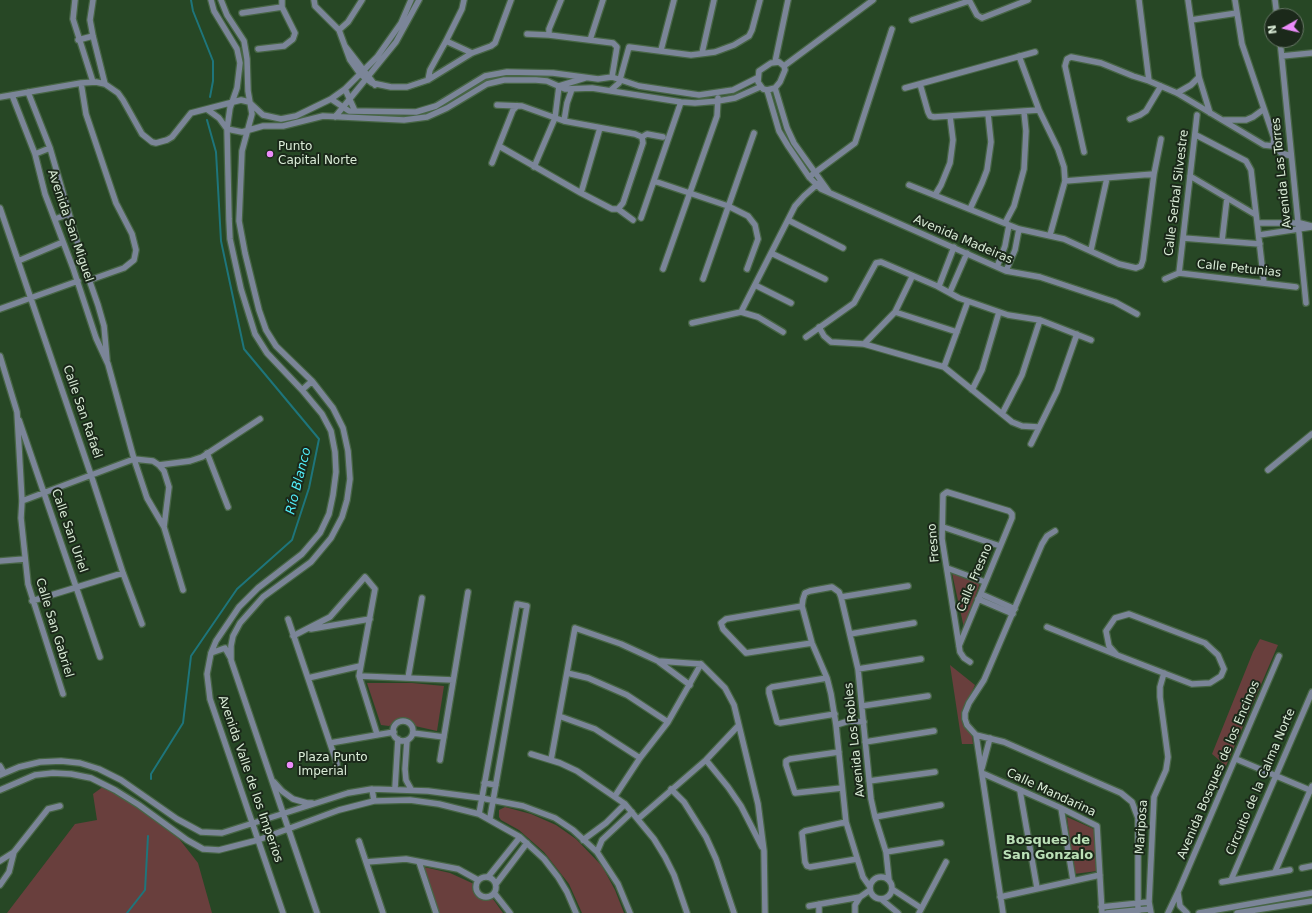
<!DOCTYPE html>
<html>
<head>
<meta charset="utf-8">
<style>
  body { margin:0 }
  #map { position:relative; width:1312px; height:913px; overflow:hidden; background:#274725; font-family:"DejaVu Sans",sans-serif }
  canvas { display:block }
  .north { position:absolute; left:1264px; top:8px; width:40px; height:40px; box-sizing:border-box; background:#1b291a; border:1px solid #677766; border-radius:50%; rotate:262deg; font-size:11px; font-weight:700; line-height:16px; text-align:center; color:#daecd7 }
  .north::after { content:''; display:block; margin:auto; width:14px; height:18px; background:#ec8cfa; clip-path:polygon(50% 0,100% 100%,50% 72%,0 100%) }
</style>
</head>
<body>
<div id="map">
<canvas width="1312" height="913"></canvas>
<div class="north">N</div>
</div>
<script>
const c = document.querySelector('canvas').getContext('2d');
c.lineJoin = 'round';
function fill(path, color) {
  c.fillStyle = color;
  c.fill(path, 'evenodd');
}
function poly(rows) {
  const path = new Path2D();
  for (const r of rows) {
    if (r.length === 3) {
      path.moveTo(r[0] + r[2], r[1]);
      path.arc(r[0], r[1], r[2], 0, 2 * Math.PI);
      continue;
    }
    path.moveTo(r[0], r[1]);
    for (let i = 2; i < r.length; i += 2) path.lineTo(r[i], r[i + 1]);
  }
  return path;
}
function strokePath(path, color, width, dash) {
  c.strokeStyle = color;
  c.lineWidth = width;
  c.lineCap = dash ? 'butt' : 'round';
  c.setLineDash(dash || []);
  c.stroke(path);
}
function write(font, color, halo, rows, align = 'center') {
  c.font = font + ' "DejaVu Sans",sans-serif';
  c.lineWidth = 4;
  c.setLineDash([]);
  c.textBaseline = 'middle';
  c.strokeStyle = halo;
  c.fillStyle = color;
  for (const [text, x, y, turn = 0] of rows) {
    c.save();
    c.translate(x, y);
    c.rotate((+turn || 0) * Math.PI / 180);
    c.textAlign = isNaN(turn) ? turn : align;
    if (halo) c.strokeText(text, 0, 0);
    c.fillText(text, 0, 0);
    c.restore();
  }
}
fill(poly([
  [952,573,980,583,964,628],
  [1260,639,1278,645,1226,766,1212,754,1253,652],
  [950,665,975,685,964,709,964,725,972,736,973,744,962,744],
  [367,683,412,683,444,686,437,731,415,726,407,719,402,718,389,726,381,725],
  [104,786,173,831,198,863,212,913,7,913,75,824,97,820,93,794],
  [505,807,531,814,556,825,576,839,602,866,615,890,624,913,582,913,569,884,544,852,519,830,501,820,499,817,499,810],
  [1067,817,1096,830,1097,871,1074,874],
  [424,867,450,873,474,884,474,891,477,897,483,900,493,899,503,913,439,913]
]), '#693f3d');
strokePath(poly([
  [191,0,193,11,213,61,213,81,210,97],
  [151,779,151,774,183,723,191,656,237,589,292,540,309,488,319,439,244,349,221,241,216,152,207,120],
  [127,913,145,890,148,836]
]), '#1e757b', 2);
const street = poly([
  [75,0,73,19,93,82],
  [93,0,90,20,93,36,105,84],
  [211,0,214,11,237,49,240,63,237,88,230,108,227,129,229,219,230,239,241,289,255,334,267,353,302,390,322,414,331,431,335,452,336,472,333,495,329,514,320,533,302,554,258,588,239,607,216,641,211,653,207,674,210,699,283,913],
  [221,0,227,15,244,41,247,59,248,91,252,114,242,151,239,221,245,253,259,310,266,330,276,346,312,381,333,408,343,428,348,451,350,479,347,500,342,517,331,538,311,562,263,597,240,623,233,636,231,646,231,660,317,913],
  [314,0,315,6,339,30,350,60,360,74,372,83,391,87,407,87,428,80,472,53,491,46,495,43,511,0],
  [969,0,977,15,982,18,1028,0],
  [1139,0,1149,81],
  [1188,0,1199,77,1210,113],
  [1235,0,1242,44,1274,138,1273,146],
  [1275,0,1277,16],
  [242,13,282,7],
  [912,20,969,1],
  [1191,20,1237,13],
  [339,30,348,22,362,0],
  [527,34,549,35,613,43,617,47,612,77],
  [549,35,549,29,561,0],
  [78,40,93,36],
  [590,40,603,0],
  [1280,40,1306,303],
  [446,41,472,53],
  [345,46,375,85],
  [258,49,284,46,293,39,295,33,282,7,282,0],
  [661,50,674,0],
  [702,53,714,0],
  [1019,56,1039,110,1058,149,1064,167,1065,181,1050,235],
  [1282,56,1312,53],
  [775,62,788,0],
  [779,62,784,66,785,70,780,82,775,88,767,90,763,89,758,82,759,71,771,63,779,62],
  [784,66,873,0],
  [428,80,430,70,446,41,462,9,464,0],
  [81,83,86,114,116,203,132,234,136,250,134,260,124,268,90,280],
  [920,84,928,112,930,116,934,117,1039,110],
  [775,88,787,128,794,143,829,192],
  [905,88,1035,52],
  [345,89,355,111],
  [611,90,619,83,629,47,691,55,715,52,734,45,749,36,752,30,760,0],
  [767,90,779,131,788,146,809,177,821,189,1006,271,1040,277,1115,302,1137,314],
  [28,92,50,148,84,265,98,305,104,326,107,360],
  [1177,93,1191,85,1199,77],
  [12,95,35,154,45,194,73,268,96,338,108,364,134,459,147,498,164,527,183,590],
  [0,97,81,83,96,82,105,84,118,93,123,100,142,134,152,142,156,143,167,140,172,137,191,113,241,100,249,102,263,115,281,119,296,116,331,99,349,111,416,112,436,106,485,76,507,72,553,73,598,79,612,77,639,86,699,95,733,90,757,78],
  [331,99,345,89,377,57,401,23,411,0],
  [497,105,522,106,564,121,635,134,642,137],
  [208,110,219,118,227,129,242,132,263,126,283,126,323,116,404,120,427,117,447,108,487,84,504,80,536,80,547,81,565,89,592,88,681,102,695,103,718,101,735,98,760,87],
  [335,117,396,42,419,0],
  [1130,119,1140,115,1146,111,1161,86],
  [1224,120,1246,120,1253,117,1264,109],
  [564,121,567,103,572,89],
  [1196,135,1246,161,1251,170,1264,283],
  [642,137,647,134,663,137],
  [499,146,581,193,612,209,618,209,633,220],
  [1084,152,1065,66,1067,59,1071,57,1101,63,1133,76,1149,81,1177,93,1264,145,1273,146,1281,153,1291,156],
  [35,154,50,148],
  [492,163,513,110,517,106],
  [534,167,555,118,559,86,585,78],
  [1190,176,1256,215],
  [809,177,855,143,892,29],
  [654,181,728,206,748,216,755,225,758,239,747,269],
  [1065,181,1154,174],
  [909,185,1019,229,1064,239,1119,264,1136,268,1141,266,1143,260,1154,174,1161,139],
  [581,193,600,128],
  [935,195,941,185,950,163,953,140,950,116],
  [0,208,91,475,123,573,142,624],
  [618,209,623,203,643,143,642,137],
  [970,209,982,183,987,170,991,142,988,114],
  [641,218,681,102],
  [55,219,69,214],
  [788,220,843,248],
  [1005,223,1014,206,1024,169,1026,131,1024,112],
  [1258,223,1300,223,1312,226],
  [1259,235,1312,227],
  [1183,238,1260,244],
  [1222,241,1227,198],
  [1091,250,1107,178],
  [771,253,825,279],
  [18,261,63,242],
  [997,267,1005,246,1009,225],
  [663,269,717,116,718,98],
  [1006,271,1015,250,1019,229],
  [1179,273,1197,115],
  [703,279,754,133],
  [1165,279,1179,273,1296,287],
  [755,285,791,303],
  [939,286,954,247],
  [950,292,967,253],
  [0,309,78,281],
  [741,312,795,206,804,196,821,181],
  [895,312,957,332],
  [692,323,741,312,758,317,783,332],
  [819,327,824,336,831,342,864,344,944,367,1012,422,1022,426,1038,427],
  [806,337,854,303,876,263,881,262,937,286,959,298,1008,315,1040,320,1091,340],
  [864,344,895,312,912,277],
  [0,356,17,412,22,501,21,518,28,584,63,694],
  [944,367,968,301],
  [302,390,312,381],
  [972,390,982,370,999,312],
  [1002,414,1022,375,1040,320],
  [19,420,100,657],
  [1031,444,1057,391,1077,334],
  [207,453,228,507],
  [159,465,190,461,202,457,260,419],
  [1268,470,1312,434],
  [22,501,134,459,153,461,159,465,164,471,169,487,164,527],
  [943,527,1000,546],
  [1055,531,1047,536,1042,544,984,680,969,703,965,713,965,719,967,725,976,735,1004,742,1121,793,1132,802,1138,818,1138,913],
  [0,561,25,559],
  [947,568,985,582],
  [981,594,1015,609],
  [841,597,908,586],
  [978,599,1013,614],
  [32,601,123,573],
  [802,606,726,619,721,623,723,629,746,653,812,643],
  [288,619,337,764],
  [1047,627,1117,655,1192,684,1210,683,1221,676,1224,669,1218,655,1205,643,1129,614,1115,618,1106,631,1109,646,1117,655],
  [311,629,370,619],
  [850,634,914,623],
  [293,636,330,617,365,577,375,589,359,676,377,734],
  [959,646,1012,518,1012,514,1009,511,947,492,943,495,942,539,960,652,964,658,970,662],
  [211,653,225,648,230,657],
  [659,662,690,685],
  [701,664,725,688,734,705,758,804,764,851,765,913],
  [858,669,921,659],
  [567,673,588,678,627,695,668,722],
  [359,676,453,680],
  [308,678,360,666],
  [408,678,422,598],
  [827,678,772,687,769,689,769,693,777,722,780,723,835,714],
  [862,706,928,696],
  [559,716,595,729,640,758],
  [403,731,10],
  [836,725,849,721,864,722],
  [413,733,444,737],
  [976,735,1003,913],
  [407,740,405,769,406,780,411,789],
  [865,742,934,731],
  [330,743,394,732],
  [839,752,790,759,786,761,786,765,795,793,842,788],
  [531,754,560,763,577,771,625,804,654,839,665,857,674,875,687,913],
  [1236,759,1312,791],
  [440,760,468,592],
  [551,760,575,628,621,644,658,661,701,664],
  [706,760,728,787,741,806,762,847],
  [0,766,4,773],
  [982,768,990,738],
  [982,773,1061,808,1097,826,1102,913],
  [0,775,19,767,40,762,61,761,80,763,99,769,121,780,177,819,201,832,222,833,348,793,372,789,428,791,481,798,523,806,555,818,573,830,597,852,618,884,630,913],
  [869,781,935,772],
  [274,782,282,791,293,799,307,803,312,803],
  [484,783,496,785],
  [395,788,398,739],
  [372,789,374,801],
  [671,789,684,802,706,837,716,859,734,913],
  [0,790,35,775,53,773,71,774,91,778,115,790,139,805,187,840,203,849,219,850,258,840,339,810,374,801,410,800,439,804,479,814,520,837,544,859,558,877,567,892,576,913],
  [1020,791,1037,888],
  [615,796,640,758,668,722,701,664],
  [1061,808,1073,880],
  [479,814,517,604,527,606,490,818],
  [875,817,941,805],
  [638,819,706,760,738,726],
  [846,822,805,831,802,833,805,862,807,866,810,867,857,859],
  [583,840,606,823,625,804],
  [359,841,383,913],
  [597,852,602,840,632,812],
  [886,852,941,843],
  [0,861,14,852,48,809,60,806],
  [366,862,406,859,458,869,478,880],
  [419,862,436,913],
  [1302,868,1312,866],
  [1275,872,1312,786],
  [486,887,10],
  [881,888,11],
  [488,877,520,837],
  [1231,880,1312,692],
  [1222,882,1290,870],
  [496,884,527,843],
  [0,885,9,872,14,852],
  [870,887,863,877,846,822,836,725,831,694,827,678,812,643,802,606,803,599,805,593,810,591,832,587,839,592,841,597,858,669,871,799,875,817,886,852,889,880],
  [892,889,921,908],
  [1178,893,1180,906,1187,913],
  [495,894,510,913],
  [1000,897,1100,875],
  [881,899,898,913],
  [809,906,860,897,870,890],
  [1101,907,1149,902],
  [819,913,819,904],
  [855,913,855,905,860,897],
  [919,913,946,862],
  [1107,913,1149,909],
  [1151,913,1149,902,1154,797,1166,770,1168,757,1160,697,1160,687,1164,673],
  [1168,913,1178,892,1279,656],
  [1199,913,1312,893],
  [1237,913,1312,901]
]);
strokePath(street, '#476545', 8);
strokePath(street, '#7b8598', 5.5);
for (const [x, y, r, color] of [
  [270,154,4,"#ec8cfa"],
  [290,765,4,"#ec8cfa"]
]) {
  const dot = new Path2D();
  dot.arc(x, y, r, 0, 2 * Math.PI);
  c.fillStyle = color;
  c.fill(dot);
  strokePath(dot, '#1b291a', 1.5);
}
write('12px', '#daecd7', '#1b291a', [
  ["Punto",278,147],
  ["Capital Norte",278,161],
  ["Plaza Punto",298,758],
  ["Imperial",298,772]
], 'left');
write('12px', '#daecd7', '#1b291a', [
  ["Avenida Las Torres",1282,173,-96],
  ["Calle Serbal Silvestre",1177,193,-83],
  ["Avenida San Miguel",70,226,71],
  ["Avenida Madeiras",963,240,23],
  ["Calle Petunias",1239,269,6],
  ["Calle San Rafaél",82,412,71],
  ["Calle San Uriel",69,531,71],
  ["Fresno",934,543,-95],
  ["Calle Fresno",975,578,-67],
  ["Calle San Gabriel",54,628,73],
  ["Avenida Los Robles",855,740,-96],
  ["Avenida Bosques de los Encinos",1219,770,-67],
  ["Avenida Valle de los Imperios",250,779,71],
  ["Circuito de la Calma Norte",1261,782,-67],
  ["Calle Mandarina",1051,793,25],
  ["Mariposa",1142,827,-86]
]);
write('italic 13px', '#51edf9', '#1b291a', [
  ["Río Blanco",299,481,-76]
]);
write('bold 13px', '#bbe0b7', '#1b291a', [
  ["Bosques de",1048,841],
  ["San Gonzalo",1048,856]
]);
</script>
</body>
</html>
